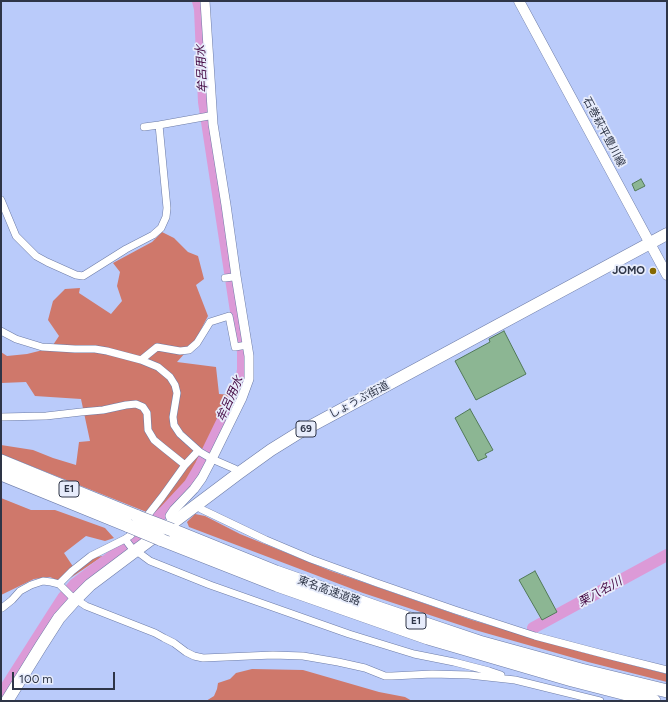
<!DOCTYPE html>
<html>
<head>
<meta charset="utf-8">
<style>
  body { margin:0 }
  #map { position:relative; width:668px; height:702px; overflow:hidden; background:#bacbfa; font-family:Figtree,sans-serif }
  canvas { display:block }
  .frame { position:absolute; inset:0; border:2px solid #2e3547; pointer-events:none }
  .scale { position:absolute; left:12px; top:672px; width:103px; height:18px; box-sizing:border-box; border:2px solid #2e3547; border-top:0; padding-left:5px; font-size:12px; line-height:14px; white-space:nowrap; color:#2e3547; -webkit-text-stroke:3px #e7ecfb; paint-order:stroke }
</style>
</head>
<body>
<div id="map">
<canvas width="668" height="702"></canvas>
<div class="frame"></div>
<div class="scale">100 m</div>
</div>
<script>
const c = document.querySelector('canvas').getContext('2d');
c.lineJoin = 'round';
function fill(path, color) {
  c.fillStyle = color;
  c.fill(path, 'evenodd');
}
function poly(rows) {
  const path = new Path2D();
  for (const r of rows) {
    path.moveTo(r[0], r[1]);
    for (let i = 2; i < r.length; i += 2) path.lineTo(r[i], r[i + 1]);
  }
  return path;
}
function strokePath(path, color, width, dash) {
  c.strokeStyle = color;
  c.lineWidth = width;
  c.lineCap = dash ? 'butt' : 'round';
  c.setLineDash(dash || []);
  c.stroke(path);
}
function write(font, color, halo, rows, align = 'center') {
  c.font = font + ' Figtree,"Noto Sans JP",sans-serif';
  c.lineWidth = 3.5;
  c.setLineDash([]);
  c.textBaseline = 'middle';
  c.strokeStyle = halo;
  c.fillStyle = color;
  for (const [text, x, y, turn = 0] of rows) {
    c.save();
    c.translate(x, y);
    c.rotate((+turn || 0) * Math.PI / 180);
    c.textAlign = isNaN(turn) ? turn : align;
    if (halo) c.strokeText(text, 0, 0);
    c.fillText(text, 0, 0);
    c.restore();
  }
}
fill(poly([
  [162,232,174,238,188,252,198,256,204,279,196,285,208,316,194,343,177,362,216,367,219,394,231,395,204,450,189,476,176,495,161,510,154,515,1,454,1,445,33,450,53,458,76,465,79,442,90,441,81,399,35,396,26,382,1,383,1,352,7,356,27,354,51,348,59,336,48,320,53,301,65,289,80,288,79,293,111,314,122,301,117,286,120,272,113,263,152,242],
  [1,498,31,510,55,510,105,528,114,538,105,541,86,536,64,553,74,568,96,557,103,556,63,583,50,577,34,579,1,595],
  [195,514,205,516,240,534,331,571,472,620,581,652,667,674,667,682,588,662,475,630,363,593,189,527,187,522],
  [252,669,303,670,379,692,405,697,412,701,206,701,214,696,217,689,218,683,230,679,236,673]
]), '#cf786b');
strokePath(poly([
  [533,628,667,555],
  [1,695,52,615,63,598,75,584,135,539,164,512,190,484,201,465,238,389,241,379,243,370,243,352,239,331,204,102,200,9,198,1]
]), '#dc9ad7', 12);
const building = poly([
  [641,179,645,186,635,191,632,184,641,179],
  [504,331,526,374,476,400,455,361,490,342,489,339,504,331],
  [470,409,493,450,485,454,487,457,478,461,455,418,470,409],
  [535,571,557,612,542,620,519,580,535,571]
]);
fill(building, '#8cb693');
strokePath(building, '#517958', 1);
const minor = poly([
  [144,127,159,125,209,116],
  [1,200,16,236,36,256,47,262,76,275,83,276,126,249,153,235,161,228,166,217,167,208,159,125],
  [225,278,233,277],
  [1,331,16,339,42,347,75,349,95,349,107,351,141,360,158,367,170,377,175,385,177,393,173,417,174,425,180,434,200,452,212,459,235,469,239,473],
  [141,360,157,347,180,351,189,350,197,343,210,322,229,316,235,347,247,345],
  [1,417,46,416,81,412,103,410,126,405,136,404,143,407,147,413,148,430,154,440,165,449,185,465],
  [196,505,201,509,266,540,311,559,377,583,455,610,535,636,607,655,667,670],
  [144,520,162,497,185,465,198,451],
  [137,528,131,535,125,539,131,547,150,561,210,585,349,634,414,654,454,662,489,671,501,675],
  [59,584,72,571,91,556,125,539],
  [2,608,12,600,20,591,31,585,43,581,51,582,59,584,71,596,86,606,155,633,164,638,174,643,186,652,194,656,203,658,273,655,303,656,338,662,365,668,385,676,392,676,432,674,469,675,515,680,600,701]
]);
const tertiary = poly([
  [173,522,170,516,174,510,194,489,202,478,212,459,242,398,249,379,249,356,236,276,226,205,213,124,205,1]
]);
const secondary = poly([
  [519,1,667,275]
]);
const primary = poly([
  [7,701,41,646,59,618,76,599,90,585,239,473,271,450,300,432,667,234]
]);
const motorway = poly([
  [1,461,138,517],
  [1,474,129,526],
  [172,530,276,572,381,609,479,642,581,670,667,691],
  [160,539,277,585,428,638,572,680,654,701]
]);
strokePath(minor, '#6d7ca7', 8);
strokePath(tertiary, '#6d7ca7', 10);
strokePath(secondary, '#6d7ca7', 11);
strokePath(primary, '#6d7ca7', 13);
strokePath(motorway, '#6d7ca7', 14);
strokePath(minor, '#fff', 7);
strokePath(tertiary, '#fff', 9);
strokePath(secondary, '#fff', 10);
strokePath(primary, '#fff', 12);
strokePath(motorway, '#fff', 13);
const motorwayBridge = poly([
  [138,517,172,530],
  [129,526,160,539]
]);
strokePath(motorwayBridge, '#6d7ca7', 14, []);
strokePath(motorwayBridge, '#fff', 13);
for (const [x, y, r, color] of [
  [653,271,4,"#856801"]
]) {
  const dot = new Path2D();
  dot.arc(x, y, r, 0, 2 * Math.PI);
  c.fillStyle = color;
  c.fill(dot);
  strokePath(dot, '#e7ecfb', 1.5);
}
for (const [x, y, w] of [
  [306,429,20],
  [69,489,20],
  [416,621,20]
]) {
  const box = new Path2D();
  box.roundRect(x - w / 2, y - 8, w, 16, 3);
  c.fillStyle = '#e7ecfb';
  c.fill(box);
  strokePath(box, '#2e3547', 1);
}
write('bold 10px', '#2e3547', null, [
  ["69",306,429],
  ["E1",69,489],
  ["E1",416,621]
]);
write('11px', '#2e3547', '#e7ecfb', [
  ["石巻萩平豊川線",604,132,62],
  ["しょうぶ街道",359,400,-28],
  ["東名高速道路",329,591,20]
]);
write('bold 11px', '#2e3547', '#e7ecfb', [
  ["JOMO",645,271]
], 'right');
write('italic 12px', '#470c45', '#e7ecfb', [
  ["牟呂用水",202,69,-93],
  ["牟呂用水",230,399,-66],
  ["栗八名川",600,592,-29]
]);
</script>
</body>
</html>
